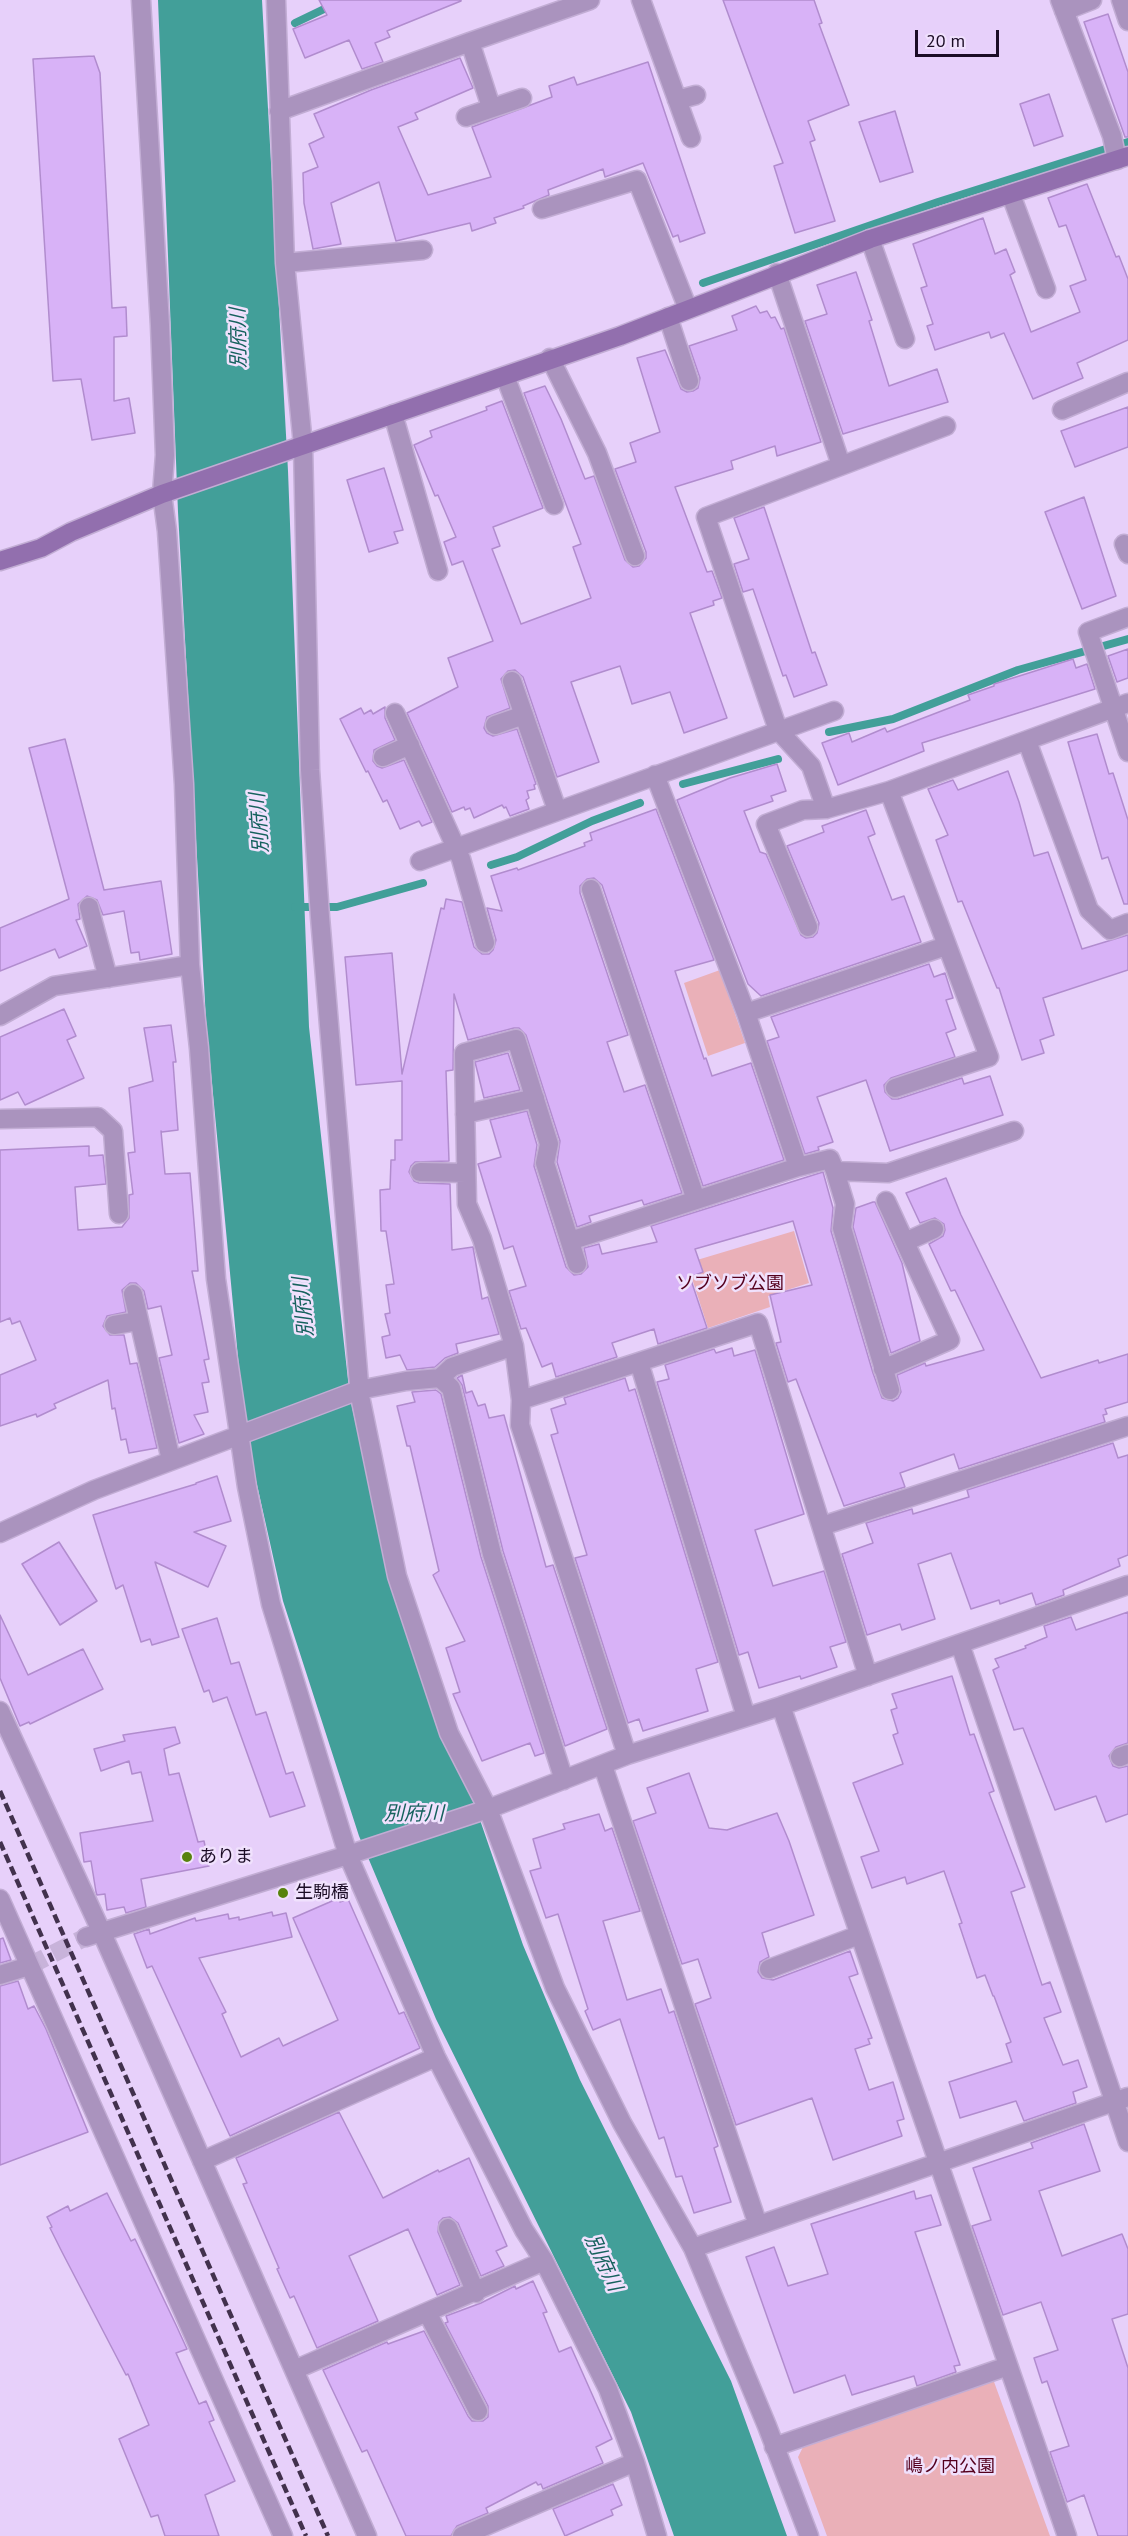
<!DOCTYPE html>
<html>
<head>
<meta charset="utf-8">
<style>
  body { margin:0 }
  #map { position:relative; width:1128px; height:2536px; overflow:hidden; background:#e7d0fa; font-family:"PT Sans",sans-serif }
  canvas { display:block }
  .scale { position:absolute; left:915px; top:30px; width:84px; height:27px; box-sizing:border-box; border:3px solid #1b0c25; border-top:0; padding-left:8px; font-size:18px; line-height:21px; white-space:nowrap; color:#1b0c25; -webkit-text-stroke:4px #f0e1fd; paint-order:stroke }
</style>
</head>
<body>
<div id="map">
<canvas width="1128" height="2536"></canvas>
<div class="scale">20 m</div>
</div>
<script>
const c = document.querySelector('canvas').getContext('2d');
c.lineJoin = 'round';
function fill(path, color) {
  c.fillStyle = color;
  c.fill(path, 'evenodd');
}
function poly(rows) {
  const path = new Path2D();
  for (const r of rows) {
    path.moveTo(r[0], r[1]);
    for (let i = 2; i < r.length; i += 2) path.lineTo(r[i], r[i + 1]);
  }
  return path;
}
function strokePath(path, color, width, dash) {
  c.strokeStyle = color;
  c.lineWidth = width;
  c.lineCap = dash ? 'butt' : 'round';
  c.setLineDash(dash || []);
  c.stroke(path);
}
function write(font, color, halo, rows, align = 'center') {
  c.font = font + ' "PT Sans","Noto Sans JP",sans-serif';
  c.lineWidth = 5;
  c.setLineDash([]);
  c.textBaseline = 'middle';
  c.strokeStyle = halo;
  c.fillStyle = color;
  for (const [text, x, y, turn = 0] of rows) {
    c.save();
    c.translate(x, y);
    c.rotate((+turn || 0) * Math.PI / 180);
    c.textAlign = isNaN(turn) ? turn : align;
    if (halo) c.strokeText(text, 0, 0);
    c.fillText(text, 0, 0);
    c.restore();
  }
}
fill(poly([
  [720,970,745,1043,708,1056,684,983],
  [794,1231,809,1283,768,1296,770,1307,708,1328,687,1263],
  [993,2379,1050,2536,827,2536,798,2457,803,2447]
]), '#eab0b8');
fill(poly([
  [158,0,262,0,288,471,309,1027,350,1398,390,1580,480,1820,523,1945,580,2080,731,2381,787,2536,674,2536,631,2412,436,2019,359,1836,283,1601,245,1431,206,1020,178,512]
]), '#429f99');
strokePath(poly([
  [295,23,343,0],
  [703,283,938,202,1128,142],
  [829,732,893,719,1018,670,1128,639],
  [683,784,778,759],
  [491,865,517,857,592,821,640,803],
  [295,907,337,907,423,883]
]), '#429f99', 8);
const building = poly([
  [319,0,461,0,461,1,387,31,390,37,375,43,383,62,362,69,349,40,305,58,293,29,327,15,319,0],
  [723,0,814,0,822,23,819,24,849,105,808,121,815,140,810,142,835,221,795,233,774,166,783,163,723,0],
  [1108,14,1128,72,1128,137,1125,137,1084,22,1108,14],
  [94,56,100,73,112,308,126,307,127,336,114,337,114,401,129,398,135,433,92,440,81,379,53,381,33,59,94,56],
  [460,58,473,88,415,113,418,119,398,127,428,195,491,177,472,127,552,97,549,86,574,77,577,85,648,62,705,233,680,242,678,235,673,237,643,163,605,177,603,169,548,190,549,195,523,206,524,208,494,218,496,223,472,231,470,223,396,241,379,182,331,203,341,244,313,249,304,203,303,173,318,167,309,144,324,137,314,114,371,90,460,58],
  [1049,94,1063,136,1034,146,1020,104,1049,94],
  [895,111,913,172,880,182,859,122,895,111],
  [1087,184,1116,257,1119,256,1128,279,1128,340,1077,363,1083,378,1033,399,1004,333,991,338,989,332,935,350,927,326,933,324,921,288,927,286,913,244,983,218,995,254,1006,249,1015,272,1010,275,1031,332,1080,312,1070,286,1086,280,1066,225,1059,227,1048,198,1087,184],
  [856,272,872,320,869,321,889,386,937,369,948,402,843,434,805,321,827,314,817,285,856,272],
  [756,306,760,313,767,311,771,318,775,317,781,329,784,328,821,442,777,456,775,446,731,461,733,469,675,487,707,572,712,571,722,598,713,601,714,605,690,613,727,718,684,733,670,692,632,704,620,666,571,682,599,762,557,777,523,677,515,670,508,671,501,679,510,708,487,717,484,728,487,733,493,736,517,729,536,784,534,785,535,789,527,791,529,798,526,800,529,809,510,816,506,807,504,808,502,805,474,818,470,808,465,810,464,807,452,812,407,713,458,687,448,658,493,641,463,561,452,565,444,542,456,537,438,495,435,496,414,445,432,437,430,431,487,410,486,407,502,401,543,508,493,527,500,546,492,549,521,624,591,598,573,547,581,544,524,393,545,386,561,419,585,479,594,476,625,560,633,567,639,566,646,558,646,552,615,469,636,462,630,443,660,432,637,358,665,350,681,389,687,392,693,391,698,388,700,378,689,346,737,330,732,316,756,306],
  [1128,407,1128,447,1075,467,1061,431,1128,407],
  [384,468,403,530,394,532,398,543,369,552,347,480,384,468],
  [1084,497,1116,596,1082,609,1045,512,1084,497],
  [764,507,812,653,815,652,827,685,794,697,786,675,783,676,753,589,743,592,734,564,749,559,734,518,764,507],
  [1128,649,1128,678,1117,682,1108,656,1128,649],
  [1073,659,1076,668,1087,664,1095,689,922,743,924,751,838,785,822,743,849,733,852,742,885,728,887,732,970,700,968,695,994,686,994,684,1073,659],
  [385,707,385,718,395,740,374,750,373,761,377,766,382,768,404,760,432,822,422,826,419,821,400,829,387,800,383,802,368,771,366,772,340,719,361,708,364,714,371,710,373,714,385,707],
  [1097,734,1109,774,1113,773,1128,820,1128,904,1124,904,1108,857,1102,859,1068,742,1097,734],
  [65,739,104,890,161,881,172,954,140,960,139,952,131,953,124,911,103,915,97,900,87,896,78,904,80,919,76,920,87,946,59,958,55,949,0,971,0,928,69,899,29,748,65,739],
  [777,764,786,791,771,796,773,801,744,811,760,852,766,854,801,935,806,938,813,937,817,933,819,923,787,846,824,832,822,826,866,810,875,834,868,837,892,900,904,896,921,942,761,996,748,984,677,800,730,778,777,764],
  [1008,771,1019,802,1034,856,1048,852,1082,949,1128,935,1128,970,1043,998,1054,1035,1040,1040,1044,1053,1022,1060,999,988,997,988,962,901,958,902,936,840,948,835,928,789,953,780,958,790,1008,771],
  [656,809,714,960,675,971,704,1059,706,1058,712,1076,751,1063,784,1160,703,1186,602,885,594,878,587,879,580,886,580,893,628,1035,607,1042,624,1092,645,1085,682,1193,644,1205,642,1200,589,1216,591,1222,577,1227,557,1162,560,1141,526,1035,519,1028,514,1028,468,1040,454,994,453,1070,446,1071,449,1161,415,1162,411,1166,409,1172,414,1181,419,1183,450,1184,452,1250,473,1247,482,1299,488,1297,499,1334,456,1344,458,1353,445,1358,435,1367,407,1370,400,1355,386,1358,382,1337,390,1335,385,1314,390,1313,386,1285,394,1284,386,1231,381,1231,380,1190,390,1189,391,1160,395,1160,395,1140,402,1140,402,1081,356,1085,345,957,392,953,402,1074,441,908,444,909,446,899,462,902,474,947,482,954,489,954,493,950,496,940,487,908,502,911,491,876,517,868,518,870,585,846,584,843,592,840,590,833,656,809],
  [929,964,934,977,945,973,953,998,946,1000,956,1029,946,1033,955,1057,891,1078,884,1085,885,1092,892,1099,898,1099,962,1078,964,1084,990,1076,1003,1115,890,1151,866,1080,817,1097,833,1142,818,1147,819,1150,805,1154,767,1041,779,1037,771,1017,929,964],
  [64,1009,76,1036,67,1040,84,1078,25,1105,18,1092,0,1100,0,1037,64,1009],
  [171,1025,176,1062,173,1062,178,1130,162,1132,161,1131,165,1174,190,1173,198,1271,192,1271,209,1359,204,1360,209,1382,202,1383,208,1412,194,1415,204,1434,179,1443,159,1358,172,1355,161,1306,148,1309,144,1291,136,1283,130,1283,122,1290,126,1312,107,1316,103,1326,110,1335,124,1335,130,1364,137,1363,157,1448,129,1453,126,1439,121,1440,115,1408,112,1409,108,1380,54,1404,56,1408,37,1417,36,1414,0,1426,0,1375,36,1360,20,1321,12,1324,10,1318,0,1322,0,1150,89,1146,89,1156,103,1155,106,1184,75,1187,78,1230,122,1227,129,1218,129,1195,133,1194,128,1153,135,1152,129,1088,153,1081,144,1028,171,1025],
  [508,1053,520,1090,484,1098,475,1062,508,1053],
  [527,1111,537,1145,534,1166,566,1267,574,1275,581,1274,588,1267,584,1248,599,1244,602,1254,657,1242,651,1226,823,1172,833,1208,831,1231,873,1373,882,1398,893,1401,898,1398,901,1392,897,1375,925,1363,926,1366,984,1350,955,1290,951,1291,929,1244,943,1236,945,1230,944,1224,935,1218,920,1223,906,1193,946,1178,961,1215,1041,1378,1098,1360,1099,1363,1128,1354,1128,1402,1105,1409,1107,1414,1103,1415,1105,1422,959,1469,954,1454,900,1473,905,1487,844,1506,796,1379,788,1382,776,1343,781,1342,770,1295,812,1285,793,1221,695,1249,703,1272,690,1277,707,1328,658,1344,654,1329,612,1343,617,1357,556,1377,552,1363,542,1367,526,1328,521,1329,509,1291,526,1286,513,1246,504,1249,478,1164,501,1157,490,1120,527,1111],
  [873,1202,875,1202,902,1263,920,1341,891,1353,853,1227,856,1208,873,1202],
  [732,1348,734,1356,755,1350,804,1514,755,1530,773,1586,824,1571,846,1642,830,1647,837,1667,801,1679,800,1676,759,1688,748,1652,739,1655,657,1382,669,1379,665,1365,714,1349,716,1353,732,1348],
  [462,1375,466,1393,472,1391,478,1406,485,1404,489,1418,504,1415,546,1567,553,1565,607,1729,565,1746,503,1551,462,1385,457,1378,462,1375],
  [625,1378,629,1391,635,1389,718,1662,696,1669,708,1711,643,1731,639,1719,628,1723,575,1558,587,1555,551,1435,558,1433,551,1409,566,1404,564,1398,625,1378],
  [436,1390,441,1394,481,1557,544,1753,535,1756,530,1743,482,1761,453,1694,460,1692,446,1648,465,1641,433,1575,439,1571,410,1446,407,1446,397,1406,415,1402,412,1392,436,1390],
  [1113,1443,1118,1458,1128,1455,1128,1555,1118,1559,1120,1566,1063,1590,1064,1595,1036,1605,1032,1593,1000,1604,999,1600,971,1609,951,1553,918,1564,935,1619,902,1630,900,1624,867,1635,842,1554,873,1543,866,1523,912,1509,913,1514,969,1497,967,1490,1113,1443],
  [217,1476,231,1521,194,1532,226,1546,208,1587,155,1562,179,1637,152,1645,150,1639,141,1642,123,1585,116,1589,93,1515,196,1484,196,1483,217,1476],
  [59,1542,97,1601,60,1625,22,1564,59,1542],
  [1128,1612,1128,1743,1116,1747,1109,1756,1113,1766,1119,1768,1128,1766,1128,1814,1106,1822,1096,1796,1055,1810,1023,1728,1014,1730,993,1670,999,1667,995,1659,1026,1648,1025,1646,1047,1637,1044,1626,1071,1617,1076,1630,1128,1612],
  [0,1615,28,1675,83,1649,103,1689,30,1724,29,1722,20,1726,0,1678,0,1615],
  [217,1618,231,1664,239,1662,256,1715,266,1712,286,1774,293,1772,305,1806,270,1817,227,1697,213,1702,209,1690,204,1692,182,1629,217,1618],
  [952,1676,970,1735,974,1734,994,1791,989,1793,1025,1887,1011,1892,1042,1985,1050,1982,1061,2012,1044,2018,1063,2065,1078,2060,1087,2087,1073,2092,1076,2103,1024,2121,1016,2101,960,2118,949,2082,1012,2062,1006,2044,1011,2042,994,1996,993,1996,985,1975,977,1978,959,1924,962,1923,944,1871,907,1884,905,1877,872,1888,861,1857,879,1851,853,1783,903,1764,893,1735,898,1733,891,1710,897,1708,892,1694,952,1676],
  [175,1727,180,1743,164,1749,169,1775,179,1773,198,1842,204,1841,209,1866,141,1879,146,1907,126,1913,124,1907,107,1910,105,1894,97,1895,96,1892,91,1861,84,1862,80,1833,153,1821,141,1772,132,1774,129,1761,101,1771,94,1749,125,1741,123,1735,175,1727],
  [689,1773,709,1828,727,1830,777,1813,789,1841,814,1915,762,1933,769,1957,760,1962,758,1972,762,1978,773,1980,850,1951,858,1974,849,1977,872,2038,868,2039,870,2044,855,2049,869,2090,893,2082,904,2119,897,2121,902,2136,833,2160,812,2098,736,2125,695,2004,711,1998,698,1959,682,1964,633,1821,656,1813,647,1788,689,1773],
  [599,1814,605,1831,612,1828,640,1911,603,1921,627,2000,661,1989,669,2013,674,2011,718,2146,714,2148,731,2202,694,2213,682,2176,676,2177,664,2137,659,2139,620,2019,593,2030,585,2011,588,2009,558,1914,546,1918,530,1871,541,1868,533,1839,565,1829,563,1824,599,1814],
  [339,1898,340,1902,348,1899,399,2014,404,2012,420,2048,230,2136,152,1966,147,1968,134,1934,149,1929,150,1934,195,1918,196,1921,228,1914,229,1919,239,1917,239,1920,272,1912,273,1916,286,1913,292,1937,199,1958,226,2012,222,2014,241,2057,279,2038,283,2046,338,2020,293,1918,339,1898],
  [3,1938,11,1960,0,1963,0,1939,3,1938],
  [18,1981,28,2009,34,2006,46,2029,88,2132,0,2165,0,1986,18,1981],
  [339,2112,383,2198,438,2170,439,2172,469,2158,507,2246,496,2251,504,2266,481,2276,458,2223,450,2217,443,2218,439,2222,438,2232,460,2285,437,2295,408,2229,349,2256,378,2321,317,2348,294,2296,290,2298,277,2269,279,2268,243,2184,247,2183,236,2158,339,2112],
  [1084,2124,1100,2171,1039,2191,1062,2256,1122,2234,1128,2249,1128,2314,1112,2319,1128,2368,1128,2536,1098,2536,1084,2495,1067,2502,1050,2452,1069,2446,1047,2381,1042,2383,1034,2358,1058,2350,1041,2302,1003,2315,972,2226,991,2220,973,2168,1033,2148,1031,2143,1084,2124],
  [914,2191,916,2199,931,2195,941,2225,915,2232,960,2365,954,2366,956,2372,917,2386,914,2376,852,2395,845,2375,794,2393,746,2257,774,2247,788,2286,828,2274,811,2224,914,2191],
  [107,2193,131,2241,135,2239,176,2325,187,2349,176,2353,199,2404,206,2401,214,2420,209,2422,235,2481,205,2495,219,2536,165,2536,158,2515,151,2517,119,2439,149,2425,128,2374,126,2375,62,2252,50,2228,52,2227,47,2217,68,2206,70,2211,107,2193],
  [533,2281,547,2312,543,2313,559,2352,571,2347,612,2439,596,2447,603,2463,543,2489,541,2484,538,2485,536,2482,486,2508,488,2513,457,2526,451,2536,406,2536,367,2450,362,2452,323,2370,387,2342,388,2344,424,2331,468,2416,472,2421,483,2421,488,2417,488,2406,445,2323,448,2322,446,2316,481,2303,515,2286,516,2289,533,2281],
  [613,2484,622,2505,611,2510,613,2515,565,2536,553,2509,613,2484]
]);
fill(building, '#d8b2f7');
strokePath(building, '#b18cce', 1.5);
strokePath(poly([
  [29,1966,86,1937]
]), '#c8b3da', 18, [18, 9]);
const street = poly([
  [141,0,160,325,165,455,162,494,167,531,184,784,190,965,199,1048,216,1279,247,1487,271,1604,348,1855,436,2057,524,2230,544,2261,608,2389,635,2462,657,2536],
  [276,0,285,263,303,445,310,770,320,917,360,1396,397,1576,449,1733,488,1809,555,1988,622,2123,693,2248,767,2426,809,2536],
  [641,0,691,138],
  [1060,0,1112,136,1117,160],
  [1121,0,1128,21],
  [1064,11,1092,0],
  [470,42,590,0],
  [677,100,696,95],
  [279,111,470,42,491,107],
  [466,117,522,98],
  [1011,195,1046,289],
  [542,209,637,180,688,309],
  [870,239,905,339],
  [285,263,423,250],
  [777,273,841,465],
  [668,317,689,381],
  [550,358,597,453,635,556],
  [505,376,554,505],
  [1062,410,1128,382],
  [393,414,438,571],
  [1124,544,1128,554],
  [1128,617,1088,632,1128,752],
  [512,681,557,810],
  [395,713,461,859,485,943],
  [495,725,524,715],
  [1027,741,1089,910,1110,930,1128,923],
  [383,757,410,745],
  [655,775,746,1013,798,1167,830,1159,835,1171,845,1204,842,1228,890,1390],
  [889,791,989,1057,895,1088],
  [826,809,811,766,778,730,706,517,946,426],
  [420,861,834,711],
  [591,889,696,1200],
  [89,907,108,978],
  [808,927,766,824,803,810,826,809,889,791,1128,703],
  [746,1013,946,946],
  [0,1016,54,986,190,965],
  [465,1114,535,1098],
  [0,1119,98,1117,113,1131,119,1214],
  [835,1171,888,1173,1014,1131],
  [420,1172,466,1173],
  [570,1241,798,1167],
  [905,1242,934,1229],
  [133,1294,171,1460],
  [114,1325,138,1321],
  [514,1346,482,1239,467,1204,464,1053,516,1039,549,1144,545,1163,577,1264],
  [639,1362,758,1323,868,1676],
  [883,1369,950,1340,886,1201],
  [440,1378,451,1388,492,1554,564,1780],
  [521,1400,639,1362,746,1717],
  [822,1526,1128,1426],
  [0,1533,94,1490,359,1390,406,1381,440,1378,452,1367,514,1346,521,1400,520,1425,627,1755],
  [960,1644,1128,2142],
  [781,1706,1067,2536],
  [0,1711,102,1933,367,2536],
  [1120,1757,1128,1754],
  [603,1766,758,2225],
  [0,1899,283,2536],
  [86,1937,348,1855,488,1809,627,1755,781,1706,1128,1585],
  [769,1969,859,1935],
  [0,1975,29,1966],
  [202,2161,436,2057],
  [448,2228,476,2293],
  [693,2248,1128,2097],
  [428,2314,478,2411],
  [294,2370,544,2261],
  [774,2447,1008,2366],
  [462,2536,635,2462]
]);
const secondary = poly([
  [0,561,41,548,71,532,162,494,620,336,870,239,1128,156]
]);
strokePath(street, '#c2add4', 21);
strokePath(secondary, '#c2add4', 21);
strokePath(street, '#aa93be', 18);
strokePath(secondary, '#926fae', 18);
strokePath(poly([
  [0,1791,328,2536],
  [0,1842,306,2536]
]), '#42314d', 4.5, [9, 4.5]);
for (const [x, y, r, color] of [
  [187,1857,6,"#58830d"],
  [283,1893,6,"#58830d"]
]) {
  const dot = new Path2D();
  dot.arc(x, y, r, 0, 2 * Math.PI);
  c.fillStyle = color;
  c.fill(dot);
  strokePath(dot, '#f0e1fd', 2);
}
write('18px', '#55001d', '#f0e1fd', [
  ["ソブソブ公園",730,1284],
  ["嶋ノ内公園",950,2467]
]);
write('18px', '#1b0c25', '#f0e1fd', [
  ["ありま",199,1857],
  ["生駒橋",295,1893]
], 'left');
write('italic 20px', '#15615d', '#f0e1fd', [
  ["別府川",239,338,-91],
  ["別府川",260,823,-94],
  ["別府川",304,1307,-96],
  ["別府川",414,1814],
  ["別府川",603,2263,65]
]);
</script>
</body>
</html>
